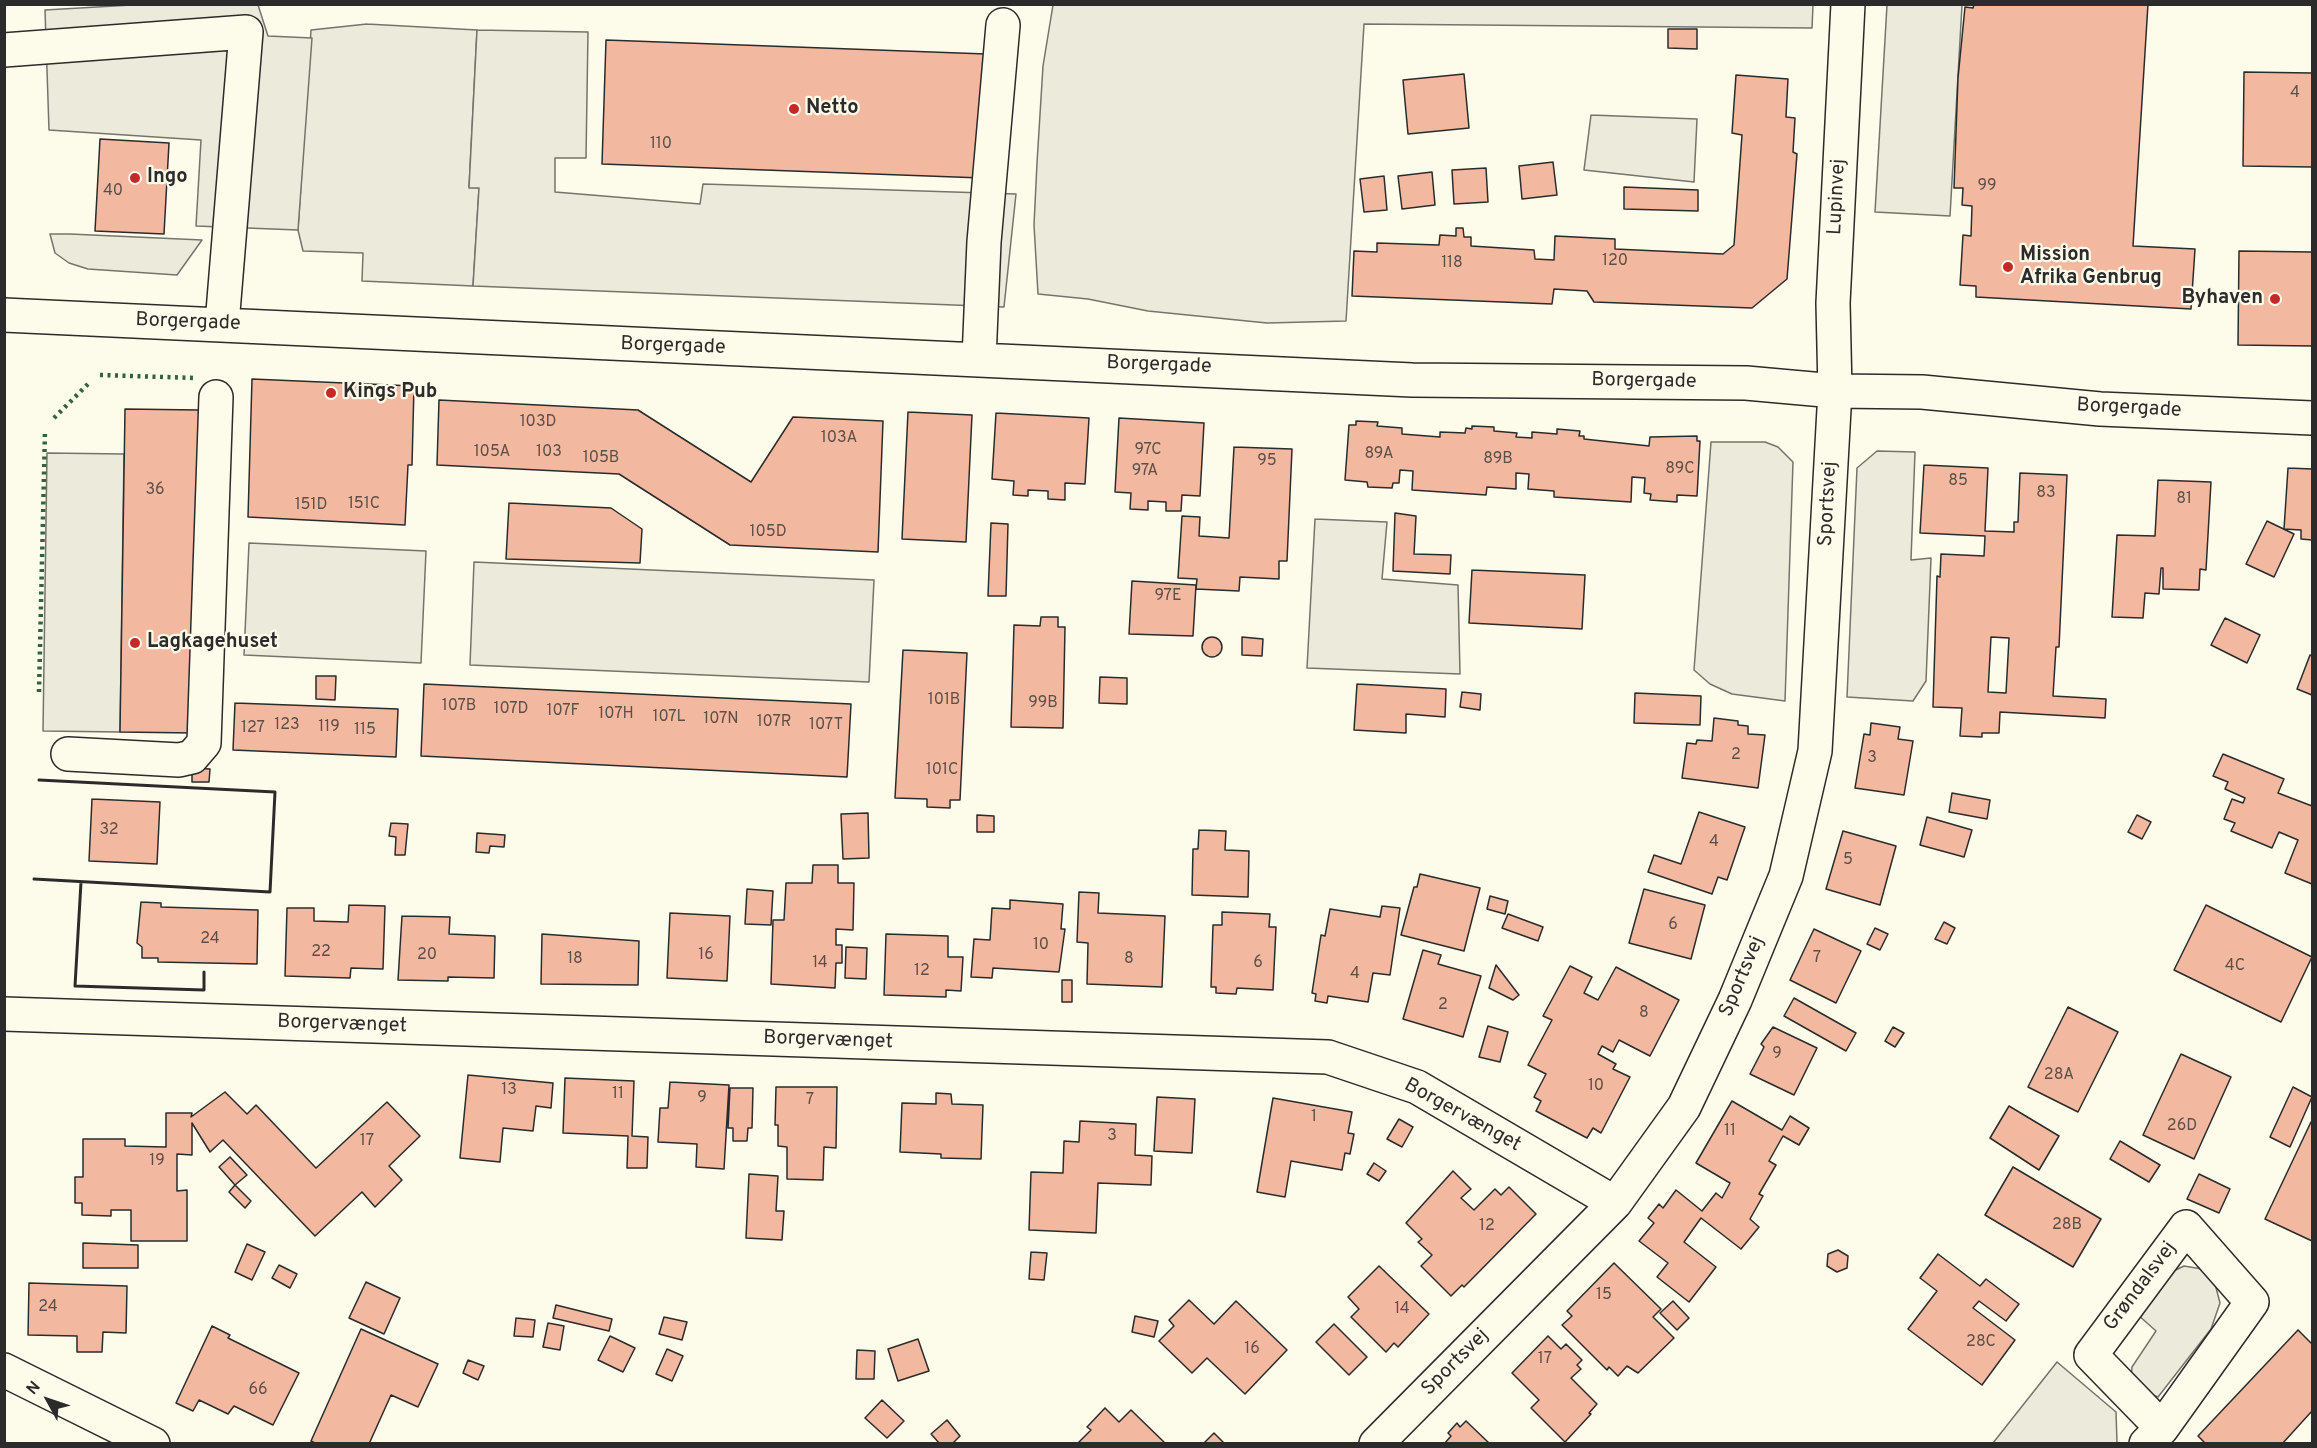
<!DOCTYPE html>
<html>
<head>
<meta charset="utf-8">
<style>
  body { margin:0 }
  #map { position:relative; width:2317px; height:1448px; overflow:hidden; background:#fdfbea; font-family:Overpass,sans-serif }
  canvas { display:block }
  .frame { position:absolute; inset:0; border:6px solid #2b2b2b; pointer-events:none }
  .north { position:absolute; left:18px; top:1370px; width:60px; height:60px; -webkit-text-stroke:4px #fdfbea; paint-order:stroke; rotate:310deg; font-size:16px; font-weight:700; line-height:24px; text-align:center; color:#2b2b2b }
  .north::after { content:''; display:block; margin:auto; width:21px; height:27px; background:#2b2b2b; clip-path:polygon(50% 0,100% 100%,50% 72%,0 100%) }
</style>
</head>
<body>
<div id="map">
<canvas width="2317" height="1448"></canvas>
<div class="frame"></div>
<div class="north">N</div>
</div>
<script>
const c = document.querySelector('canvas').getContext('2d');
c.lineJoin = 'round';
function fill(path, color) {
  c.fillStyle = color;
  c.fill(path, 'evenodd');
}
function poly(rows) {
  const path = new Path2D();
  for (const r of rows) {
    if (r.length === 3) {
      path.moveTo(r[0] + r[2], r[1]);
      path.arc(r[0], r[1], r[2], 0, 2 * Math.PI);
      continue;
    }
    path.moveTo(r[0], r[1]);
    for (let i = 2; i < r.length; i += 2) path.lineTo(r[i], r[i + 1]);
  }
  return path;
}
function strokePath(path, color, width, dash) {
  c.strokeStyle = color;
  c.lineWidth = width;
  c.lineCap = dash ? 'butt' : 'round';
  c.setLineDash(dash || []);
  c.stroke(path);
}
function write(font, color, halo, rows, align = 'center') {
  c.font = font + ' Overpass,sans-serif';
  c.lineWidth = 4.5;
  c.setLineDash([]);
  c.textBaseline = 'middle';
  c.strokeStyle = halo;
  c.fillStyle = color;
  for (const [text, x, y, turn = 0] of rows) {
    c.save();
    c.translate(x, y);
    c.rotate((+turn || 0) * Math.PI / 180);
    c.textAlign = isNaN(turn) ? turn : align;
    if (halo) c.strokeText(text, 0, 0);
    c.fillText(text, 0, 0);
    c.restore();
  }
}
const green = poly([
  [1053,5,1813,4,1813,5,1812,28,1364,24,1346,321,1267,323,1148,311,1088,299,1038,294,1034,225,1037,163,1043,66,1053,5],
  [367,24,477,30,469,187,479,188,473,286,362,281,363,253,303,251,298,230,311,30,367,24],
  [50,234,70,234,202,240,177,275,88,269,69,263,55,253,50,234],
  [1711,442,1765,442,1778,447,1793,462,1785,701,1732,694,1710,684,1694,670,1711,442],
  [2184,1266,2202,1269,2214,1280,2220,1303,2211,1329,2158,1397,2143,1391,2131,1379,2132,1367,2156,1331,2137,1314,2161,1277,2184,1266],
  [2057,1362,2116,1412,2117,1443,1993,1443,2057,1362]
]);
fill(green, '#ecebdb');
strokePath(green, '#74746e', 1.5);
const parking = poly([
  [149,4,258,5,268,36,312,38,298,230,196,226,201,140,49,130,45,10,149,4],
  [1887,5,1962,5,1950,216,1875,212,1887,5],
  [477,30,588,32,586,158,555,158,555,192,700,204,703,184,1016,194,1004,307,473,286,479,188,469,188,477,30],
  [1591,115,1697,119,1694,182,1584,170,1591,115],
  [1877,451,1915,452,1911,560,1931,558,1926,681,1913,701,1847,697,1857,468,1877,451],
  [47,453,124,454,120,732,43,731,47,453],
  [1315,519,1387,522,1382,579,1458,585,1460,674,1307,668,1315,519],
  [249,543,426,551,421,663,244,655,249,543],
  [474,562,874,580,869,682,470,665,474,562]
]);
fill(parking, '#eceadb');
strokePath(parking, '#74746e', 1.5);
const building = poly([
  [1974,4,2148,4,2133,246,2195,249,2191,309,1976,297,1976,286,1960,285,1963,235,1971,236,1972,206,1962,205,1963,188,1954,188,1958,78,1965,7,1973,8,1974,4],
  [1668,29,1697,29,1697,49,1668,48,1668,29],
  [606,40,986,54,982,178,602,164,606,40],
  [2244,72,2312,73,2312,167,2243,166,2244,72],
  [1464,74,1469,128,1408,134,1403,80,1464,74],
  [1736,75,1788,79,1786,117,1795,118,1793,152,1797,154,1787,279,1752,308,1594,302,1587,291,1554,289,1552,304,1352,296,1354,251,1377,252,1377,243,1439,245,1440,235,1456,236,1456,228,1463,228,1464,237,1471,237,1471,246,1534,250,1535,259,1554,260,1555,236,1615,239,1615,249,1723,254,1734,245,1742,135,1732,133,1736,75],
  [100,139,169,143,164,234,95,231,100,139],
  [1553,162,1557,195,1522,199,1519,166,1553,162],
  [1486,168,1488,202,1454,204,1452,170,1486,168],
  [1432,172,1435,205,1402,209,1398,176,1432,172],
  [1384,176,1387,210,1364,212,1360,179,1384,176],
  [1624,187,1698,190,1698,211,1624,209,1624,187],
  [2239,251,2312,252,2312,346,2238,345,2239,251],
  [252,379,414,386,412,465,408,465,405,525,248,517,252,379],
  [439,400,638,410,751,482,793,417,883,421,878,552,730,545,619,474,437,465,439,400],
  [125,409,199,410,194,733,120,732,125,409],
  [908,412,972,415,966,542,902,539,908,412],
  [996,413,1089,418,1085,484,1065,483,1065,500,1048,499,1048,491,1028,490,1028,496,1013,495,1014,481,992,479,996,413],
  [1119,418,1204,423,1200,496,1182,495,1181,511,1166,511,1166,502,1148,501,1148,510,1130,509,1131,493,1115,492,1119,418],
  [1356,421,1378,422,1377,426,1402,428,1402,434,1440,437,1440,432,1465,433,1466,428,1472,429,1472,426,1494,427,1494,431,1517,433,1516,437,1532,438,1532,432,1557,434,1557,429,1580,431,1579,436,1584,436,1584,439,1649,446,1650,437,1697,436,1697,441,1700,441,1697,496,1677,495,1677,502,1650,500,1651,494,1644,493,1645,478,1632,477,1631,502,1554,497,1554,491,1528,489,1529,474,1516,473,1516,489,1487,487,1486,495,1412,490,1413,471,1400,470,1399,483,1393,483,1392,488,1368,487,1367,482,1345,480,1349,425,1356,425,1356,421],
  [1234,447,1292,449,1287,561,1279,561,1279,579,1240,577,1239,591,1196,589,1197,579,1178,578,1182,516,1200,517,1199,536,1229,538,1234,447],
  [1924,465,1988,468,1985,531,2014,532,2014,522,2018,522,2020,473,2067,475,2059,647,2056,647,2053,696,2106,699,2105,718,2000,712,1999,733,1982,733,1982,737,1960,736,1962,708,1933,707,1937,576,1940,577,1941,554,1984,556,1985,536,1920,533,1924,465],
  [1991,637,2009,638,2006,693,1988,692,1991,637],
  [2288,468,2312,469,2312,540,2301,539,2301,530,2284,529,2288,468],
  [2158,480,2211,482,2206,570,2200,569,2199,590,2163,589,2163,568,2161,568,2159,594,2145,593,2143,618,2112,617,2117,535,2155,536,2158,480],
  [509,503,611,508,642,529,640,563,506,559,509,503],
  [1395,513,1416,516,1414,554,1451,555,1450,574,1393,571,1395,513],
  [2267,521,2294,534,2274,577,2246,564,2267,521],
  [991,523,1008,524,1006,596,988,596,991,523],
  [1472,570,1585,575,1582,629,1469,623,1472,570],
  [1132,581,1196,585,1193,636,1129,634,1132,581],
  [1041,617,1058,617,1058,627,1065,627,1063,728,1011,727,1014,625,1040,626,1041,617],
  [2225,618,2260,635,2247,663,2211,645,2225,618],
  [1212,647,10],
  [1242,637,1263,639,1262,656,1242,655,1242,637],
  [903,650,967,653,960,800,950,800,950,808,927,807,927,799,895,798,903,650],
  [2310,655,2312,656,2312,695,2297,689,2310,655],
  [316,676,336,676,335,700,316,699,316,676],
  [1100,677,1127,678,1127,704,1099,703,1100,677],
  [424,684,851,704,847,777,421,756,424,684],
  [1357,684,1446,689,1445,717,1406,714,1406,733,1354,730,1357,684],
  [1462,692,1481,694,1480,710,1460,707,1462,692],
  [1635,693,1701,696,1700,725,1634,723,1635,693],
  [235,703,398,709,396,757,233,750,235,703],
  [1714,718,1738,721,1738,725,1748,726,1748,734,1765,735,1758,788,1682,778,1687,743,1696,744,1697,740,1712,741,1714,718],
  [1871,723,1900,727,1898,739,1913,741,1904,795,1855,788,1864,734,1870,735,1871,723],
  [2223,754,2284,779,2278,793,2312,806,2312,884,2285,873,2298,840,2279,832,2272,848,2231,831,2235,823,2224,819,2232,799,2243,803,2245,798,2225,789,2228,782,2213,776,2223,754],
  [192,768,210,769,209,782,192,782,192,768],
  [1952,793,1990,800,1987,819,1949,812,1952,793],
  [92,799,160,802,157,864,89,861,92,799],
  [1699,812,1745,827,1727,880,1718,877,1712,894,1648,872,1654,855,1681,864,1699,812],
  [868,813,869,858,843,859,841,814,868,813],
  [977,815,994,816,994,832,977,832,977,815],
  [2137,815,2151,822,2142,839,2128,832,2137,815],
  [1927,817,1972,830,1964,857,1920,845,1927,817],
  [391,823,408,824,405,855,395,855,396,837,389,836,391,823],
  [1199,830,1226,831,1225,850,1249,851,1248,897,1192,895,1193,849,1198,849,1199,830],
  [1843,831,1896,846,1880,905,1826,889,1843,831],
  [477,833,505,835,504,847,490,846,489,853,476,852,477,833],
  [813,865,838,865,838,883,854,883,853,930,836,929,836,945,842,945,842,963,836,963,835,988,771,984,773,920,784,920,786,883,812,883,813,865],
  [1420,874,1480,888,1464,951,1401,935,1414,887,1417,887,1420,874],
  [747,889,773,891,771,925,745,924,747,889],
  [1644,889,1705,905,1691,959,1629,943,1644,889],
  [1079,892,1099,893,1098,913,1165,916,1162,987,1087,984,1088,943,1077,942,1079,892],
  [1490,896,1508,901,1505,914,1487,909,1490,896],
  [1010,900,1063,904,1061,929,1065,929,1059,972,993,968,992,978,971,977,974,939,990,940,992,908,1010,909,1010,900],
  [141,902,161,903,161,907,258,910,257,964,158,962,158,958,142,958,142,947,137,943,141,902],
  [349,905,385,906,383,969,351,968,350,978,285,976,287,908,314,908,314,921,348,922,349,905],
  [2206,905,2312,957,2281,1022,2174,970,2206,905],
  [1382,906,1400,908,1390,975,1373,973,1368,1002,1328,996,1327,1003,1315,1001,1316,994,1312,993,1321,935,1325,936,1330,909,1380,917,1382,906],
  [1222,912,1270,914,1269,927,1276,927,1273,990,1237,988,1236,994,1216,993,1216,987,1211,987,1213,925,1222,925,1222,912],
  [670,913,730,916,727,981,667,978,670,913],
  [1508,914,1543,927,1538,941,1502,928,1508,914],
  [402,916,450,917,449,934,495,936,494,978,448,977,448,981,398,980,402,916],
  [1944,922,1955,928,1947,944,1935,939,1944,922],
  [1875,928,1888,934,1880,950,1867,944,1875,928],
  [1814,929,1861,951,1836,1003,1790,980,1814,929],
  [542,934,639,941,638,985,541,984,542,934],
  [886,934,948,936,948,957,963,957,961,991,946,990,946,997,884,995,886,934],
  [846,947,867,948,866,979,845,978,846,947],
  [1423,950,1441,955,1438,964,1481,976,1463,1037,1403,1019,1423,950],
  [1496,965,1519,995,1513,1000,1489,988,1496,965],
  [1570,966,1592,977,1584,993,1598,1000,1616,967,1679,1000,1650,1056,1619,1040,1613,1052,1602,1046,1598,1054,1616,1064,1613,1069,1630,1077,1601,1133,1593,1128,1587,1138,1536,1111,1541,1101,1534,1097,1546,1074,1528,1065,1552,1020,1543,1016,1570,966],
  [1062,980,1072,980,1072,1002,1062,1002,1062,980],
  [1794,998,1856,1033,1846,1051,1784,1016,1794,998],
  [2068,1007,2118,1032,2078,1112,2028,1087,2068,1007],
  [1488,1026,1508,1032,1500,1062,1479,1057,1488,1026],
  [1773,1027,1817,1048,1794,1095,1750,1074,1764,1047,1761,1044,1773,1027],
  [1893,1027,1904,1033,1895,1047,1885,1041,1893,1027],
  [2181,1054,2231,1077,2194,1159,2143,1135,2181,1054],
  [468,1075,553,1083,551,1108,536,1106,533,1131,503,1128,500,1162,460,1158,468,1075],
  [565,1078,634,1081,632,1136,648,1137,647,1168,627,1168,628,1136,563,1133,565,1078],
  [670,1082,729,1085,724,1169,696,1167,697,1144,658,1142,660,1108,668,1108,670,1082],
  [776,1087,837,1087,836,1148,824,1147,823,1180,787,1179,787,1147,778,1146,778,1125,775,1125,776,1087],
  [2293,1087,2312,1097,2290,1147,2270,1137,2293,1087],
  [730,1088,753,1088,752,1128,748,1128,747,1141,733,1141,733,1128,728,1128,730,1088],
  [225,1092,247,1114,256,1105,316,1168,387,1102,420,1136,389,1166,402,1180,375,1207,362,1192,315,1236,223,1140,210,1152,192,1123,192,1155,177,1154,177,1191,187,1190,187,1241,131,1241,131,1210,111,1210,111,1216,82,1215,82,1203,75,1203,75,1177,83,1177,83,1139,125,1139,125,1146,166,1147,166,1113,192,1113,191,1117,225,1092],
  [936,1093,951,1094,952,1104,983,1105,981,1159,941,1158,941,1154,900,1152,902,1103,936,1104,936,1093],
  [1157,1097,1195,1099,1192,1153,1154,1151,1157,1097],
  [1273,1098,1352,1112,1348,1133,1354,1134,1350,1154,1345,1153,1342,1170,1291,1161,1285,1197,1257,1192,1273,1098],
  [1732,1101,1782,1130,1790,1116,1809,1128,1799,1145,1783,1136,1769,1161,1776,1165,1759,1194,1763,1196,1750,1219,1759,1227,1741,1249,1701,1218,1684,1242,1716,1267,1689,1302,1657,1277,1668,1263,1639,1241,1654,1223,1648,1218,1659,1204,1663,1208,1676,1190,1702,1211,1716,1193,1722,1198,1730,1183,1696,1163,1732,1101],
  [2009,1106,2059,1136,2039,1170,1990,1138,2009,1106],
  [1399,1119,1413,1127,1402,1147,1387,1139,1399,1119],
  [1080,1121,1136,1124,1135,1155,1152,1156,1151,1185,1098,1183,1096,1233,1029,1230,1031,1172,1063,1173,1064,1141,1079,1142,1080,1121],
  [2311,1122,2312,1123,2312,1241,2265,1219,2311,1122],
  [2120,1141,2160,1165,2149,1182,2110,1159,2120,1141],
  [230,1157,247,1175,235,1185,219,1167,230,1157],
  [1374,1163,1386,1171,1379,1181,1367,1174,1374,1163],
  [2013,1167,2101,1219,2073,1267,1985,1215,2013,1167],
  [1453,1171,1471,1189,1461,1198,1474,1210,1495,1189,1501,1195,1509,1187,1536,1214,1464,1287,1462,1285,1451,1296,1421,1266,1432,1255,1418,1242,1422,1239,1406,1223,1453,1171],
  [749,1174,778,1176,776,1211,784,1211,782,1240,746,1238,749,1174],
  [2199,1174,2230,1189,2219,1213,2187,1199,2199,1174],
  [235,1185,251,1201,245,1208,229,1192,235,1185],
  [83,1243,138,1245,138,1268,83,1268,83,1243],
  [247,1244,265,1252,252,1280,235,1272,247,1244],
  [1838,1250,1848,1256,1847,1268,1837,1272,1827,1266,1828,1254,1838,1250],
  [1031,1252,1047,1253,1044,1280,1029,1279,1031,1252],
  [1938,1254,1980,1286,1986,1279,2019,1304,2006,1321,1979,1301,1973,1308,2015,1340,1982,1385,1908,1329,1937,1291,1920,1278,1938,1254],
  [1614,1263,1661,1309,1653,1317,1674,1338,1638,1373,1627,1366,1618,1376,1609,1367,1607,1370,1562,1325,1572,1316,1567,1311,1614,1263],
  [279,1265,297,1274,290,1288,272,1278,279,1265],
  [1379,1266,1429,1314,1398,1347,1394,1343,1386,1352,1351,1317,1359,1309,1348,1297,1379,1266],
  [366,1282,400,1298,384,1334,349,1318,366,1282],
  [29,1283,127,1286,126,1333,103,1332,102,1352,77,1352,77,1336,28,1335,29,1283],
  [1189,1300,1214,1324,1236,1301,1287,1350,1245,1394,1207,1358,1192,1373,1159,1341,1174,1326,1169,1320,1189,1300],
  [1673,1301,1689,1318,1677,1330,1660,1313,1673,1301],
  [556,1305,612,1319,609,1331,553,1318,556,1305],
  [1135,1316,1158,1321,1154,1337,1132,1332,1135,1316],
  [664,1317,687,1322,682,1340,659,1334,664,1317],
  [516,1318,535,1320,533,1337,514,1336,516,1318],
  [548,1323,564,1326,560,1350,543,1347,548,1323],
  [1334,1324,1367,1357,1349,1375,1316,1342,1334,1324],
  [212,1326,230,1335,228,1338,299,1373,273,1425,234,1406,228,1414,199,1400,193,1411,176,1403,212,1326],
  [361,1329,438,1364,418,1407,391,1395,369,1444,317,1444,311,1441,361,1329],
  [2298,1330,2312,1344,2312,1411,2282,1444,2206,1444,2198,1436,2298,1330],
  [610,1336,635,1348,623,1372,598,1360,610,1336],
  [1548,1336,1561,1349,1566,1344,1582,1360,1577,1365,1581,1369,1571,1378,1597,1404,1589,1413,1591,1414,1565,1442,1531,1408,1539,1400,1512,1373,1548,1336],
  [918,1339,929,1371,898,1381,888,1349,918,1339],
  [667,1349,683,1356,672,1381,656,1374,667,1349],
  [857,1350,875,1351,874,1379,856,1379,857,1350],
  [468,1360,484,1366,478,1380,463,1373,468,1360],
  [882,1400,904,1421,887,1438,865,1418,882,1400],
  [1105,1408,1119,1422,1131,1410,1166,1444,1077,1444,1091,1430,1087,1427,1105,1408],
  [947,1420,960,1436,952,1444,940,1444,931,1434,947,1420],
  [1466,1421,1490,1444,1444,1444,1451,1436,1448,1433,1457,1423,1460,1427,1466,1421],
  [1214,1433,1225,1444,1203,1444,1214,1433]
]);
fill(building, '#f2b8a0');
strokePath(building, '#2b2b2b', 1.5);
const minor = poly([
  [4,50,246,32,222,324],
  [4,315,1412,380,1746,383,1835,391,1922,392,2100,409,2312,418],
  [979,359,984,242,1003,25],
  [68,754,179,760,192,757,204,743,216,397],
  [4,1014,1328,1057,1417,1087,1615,1203],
  [4,1370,153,1444],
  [1376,1444,1615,1203,1684,1107,1735,1000,1786,876,1815,751,1835,391,1833,303,1848,4],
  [2146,1444,2162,1428,2252,1302,2186,1227,2091,1355,2162,1428]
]);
strokePath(minor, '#2b2b2b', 36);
strokePath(minor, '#fdfbea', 33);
strokePath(poly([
  [100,375,196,378],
  [54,418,89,383],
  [39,692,45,431]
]), '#34623c', 4.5, [3, 4.5]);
strokePath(poly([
  [34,879,270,892,275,792,39,780],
  [81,882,75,986,204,990,204,972]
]), '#2b2b2b', 3);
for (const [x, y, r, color] of [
  [794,109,6,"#c62828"],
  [135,178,6,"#c62828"],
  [2008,267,6,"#c62828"],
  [2275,299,6,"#c62828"],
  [331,393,6,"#c62828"],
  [135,643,6,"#c62828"]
]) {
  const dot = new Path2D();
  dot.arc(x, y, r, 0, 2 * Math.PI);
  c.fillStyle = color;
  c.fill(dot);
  strokePath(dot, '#fdfbea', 2);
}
write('16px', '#5d4e48', null, [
  ["4",2295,94],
  ["110",661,145],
  ["99",1987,187],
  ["40",113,192],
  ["120",1615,262],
  ["118",1452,264],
  ["103D",538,423],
  ["103A",839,439],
  ["97C",1148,451],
  ["105A",492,453],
  ["103",549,453],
  ["89A",1379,455],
  ["105B",601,459],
  ["89B",1498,460],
  ["95",1267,462],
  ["89C",1680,470],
  ["97A",1145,472],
  ["85",1958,482],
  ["36",155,491],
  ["83",2046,494],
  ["81",2184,500],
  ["151C",364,505],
  ["151D",311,506],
  ["105D",768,533],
  ["97E",1168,597],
  ["101B",944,701],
  ["99B",1043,704],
  ["107B",459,707],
  ["107D",511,710],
  ["107F",563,712],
  ["107H",616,715],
  ["107L",669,718],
  ["107N",721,720],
  ["107R",774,723],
  ["123",287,726],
  ["107T",826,726],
  ["119",329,728],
  ["127",253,729],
  ["115",365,731],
  ["2",1736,756],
  ["3",1872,759],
  ["101C",942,771],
  ["32",109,831],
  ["4",1714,843],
  ["5",1848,861],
  ["6",1673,926],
  ["24",210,940],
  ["10",1041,946],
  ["22",321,953],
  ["20",427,956],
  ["16",706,956],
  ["7",1817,959],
  ["18",575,960],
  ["8",1129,960],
  ["14",820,964],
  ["6",1258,964],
  ["4C",2235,967],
  ["12",922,972],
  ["4",1355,975],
  ["2",1443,1006],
  ["8",1644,1014],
  ["9",1777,1055],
  ["28A",2059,1076],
  ["10",1596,1087],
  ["13",509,1091],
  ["11",618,1095],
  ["9",702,1099],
  ["7",810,1101],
  ["1",1314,1118],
  ["26D",2182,1127],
  ["11",1730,1132],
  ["3",1112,1137],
  ["17",367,1142],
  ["19",157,1162],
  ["28B",2067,1226],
  ["12",1487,1227],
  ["15",1604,1296],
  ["24",48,1308],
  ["14",1402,1310],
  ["28C",1981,1343],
  ["16",1252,1350],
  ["17",1545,1360],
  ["66",258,1391]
]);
write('bold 20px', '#2b2b2b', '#fdfbea', [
  ["Netto",806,109],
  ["Ingo",147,178],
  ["Mission",2020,256],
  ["Afrika Genbrug",2020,279],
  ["Byhaven",2263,299,"right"],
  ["Kings Pub",343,393],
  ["Lagkagehuset",147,643]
], 'left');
write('20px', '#2b2b2b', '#fdfbea', [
  ["Lupinvej",1838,197,-87],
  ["Borgergade",188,323,2],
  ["Borgergade",673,347,2],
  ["Borgergade",1159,366,2],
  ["Borgergade",1644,382,1],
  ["Borgergade",2129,409,3],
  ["Sportsvej",1829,504,-87],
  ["Sportsvej",1743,977,-67],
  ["Borgervænget",342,1025,2],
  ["Borgervænget",828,1041,2],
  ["Borgervænget",1462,1116,29],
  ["Grøndalsvej",2141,1287,-53],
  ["Sportsvej",1456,1363,-45]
]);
</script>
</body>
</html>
